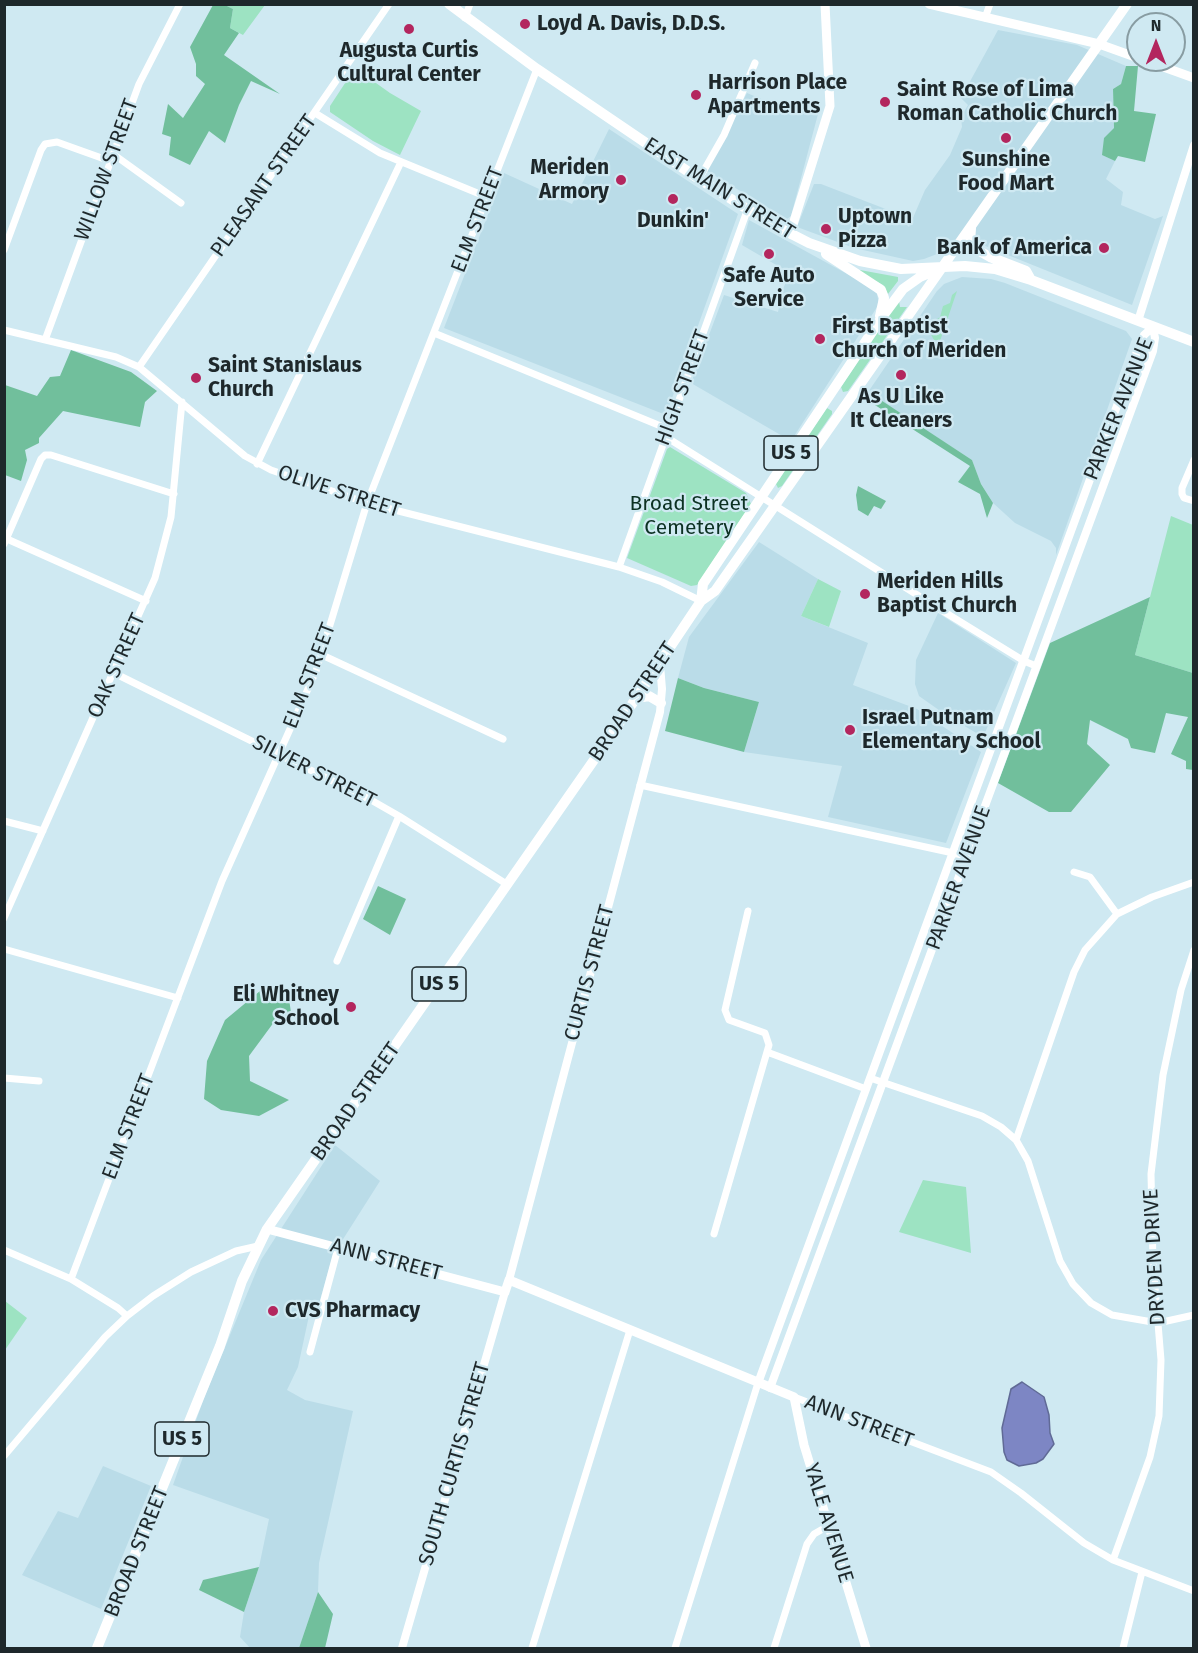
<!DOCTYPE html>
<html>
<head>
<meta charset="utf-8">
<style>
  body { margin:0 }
  #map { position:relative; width:1198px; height:1653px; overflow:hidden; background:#cfe9f2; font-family:"Fira Sans",sans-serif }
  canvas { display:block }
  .frame { position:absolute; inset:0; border:6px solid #1e282b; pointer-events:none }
  .north { position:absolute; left:1126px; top:12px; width:60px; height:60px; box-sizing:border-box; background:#cfe9f2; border:2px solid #889ca2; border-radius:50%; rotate:0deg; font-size:16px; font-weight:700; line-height:24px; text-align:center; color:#1e282b }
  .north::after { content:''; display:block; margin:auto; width:21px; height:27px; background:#b3265e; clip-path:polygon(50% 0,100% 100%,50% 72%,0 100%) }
</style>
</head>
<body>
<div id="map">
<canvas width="1198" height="1653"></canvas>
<div class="frame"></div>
<div class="north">N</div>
</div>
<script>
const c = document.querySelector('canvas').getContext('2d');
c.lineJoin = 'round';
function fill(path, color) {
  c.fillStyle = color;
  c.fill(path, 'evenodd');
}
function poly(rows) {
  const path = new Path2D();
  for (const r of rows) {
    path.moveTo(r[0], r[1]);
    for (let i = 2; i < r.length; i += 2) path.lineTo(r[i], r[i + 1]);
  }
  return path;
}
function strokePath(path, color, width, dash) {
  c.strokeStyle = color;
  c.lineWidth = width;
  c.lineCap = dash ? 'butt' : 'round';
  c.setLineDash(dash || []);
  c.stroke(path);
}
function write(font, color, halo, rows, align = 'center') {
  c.font = font + ' "Fira Sans",sans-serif';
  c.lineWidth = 4.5;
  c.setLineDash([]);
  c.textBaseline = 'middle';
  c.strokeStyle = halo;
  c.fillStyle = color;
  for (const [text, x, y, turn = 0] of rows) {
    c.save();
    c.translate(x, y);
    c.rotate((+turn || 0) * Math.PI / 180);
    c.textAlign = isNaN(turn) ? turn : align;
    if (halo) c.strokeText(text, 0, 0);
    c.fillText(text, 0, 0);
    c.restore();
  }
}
fill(poly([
  [998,30,1077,45,1126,66,1121,84,1113,89,1114,128,1103,155,1115,161,1106,179,1123,192,1121,205,1155,219,1163,216,1132,305,978,243,948,244,937,254,924,259,913,261,854,248,797,227,814,184,821,184,896,213,909,227,925,190,950,155,962,127,961,117,968,105,961,98],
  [747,93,766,101,818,114,791,216,787,219,707,171],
  [609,129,738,214,666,415,444,328,504,173,572,204],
  [749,220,869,286,877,294,879,304,791,441,691,383,724,295,778,312,783,289,790,273,742,245],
  [962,277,991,279,1005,283,1126,331,1132,339,1056,555,1056,548,1051,541,1015,523,993,503,981,484,972,460,884,403,879,397,864,398,937,291,944,284],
  [759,542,818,579,801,616,868,643,853,685,917,709,981,752,946,843,828,817,842,766,744,752,759,702,704,688,678,678,689,637],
  [938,613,1016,663,983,737,946,715,919,696,915,684,916,660],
  [335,1145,380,1181,333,1255,318,1307,310,1311,298,1367,287,1390,305,1400,353,1411,319,1563,318,1592,299,1648,250,1648,240,1637,244,1612,259,1567,269,1519,173,1485,204,1398,261,1260],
  [103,1466,151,1486,101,1609,22,1575,58,1511,78,1518]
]), '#badce8');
fill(poly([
  [225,5,265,5,243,35,230,28,233,9],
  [355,68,390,93,421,111,400,155,373,141,330,112,330,106],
  [860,270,898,277,898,281,888,294,883,285,860,273],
  [957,291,940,341,934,340,929,331,933,327,933,322,940,317,943,306,950,303,952,295],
  [899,301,900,307,907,307,848,391,843,392,841,387],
  [827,408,832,411,832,414,782,486,778,488,776,484],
  [670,447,746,493,751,504,697,585,691,586,627,558,667,449],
  [1171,516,1193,525,1193,673,1135,655],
  [818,579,841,591,829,627,801,616],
  [923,1180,966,1187,971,1253,899,1232],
  [5,1301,27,1318,5,1350]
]), '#9de3c2');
fill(poly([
  [213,5,225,5,233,9,230,28,239,33,224,55,280,94,251,81,239,105,225,143,209,131,190,165,169,155,171,137,162,134,168,104,183,118,205,84,196,76,196,64,190,47],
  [1126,66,1138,66,1134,111,1156,114,1145,162,1118,156,1115,161,1102,155,1104,138,1114,128,1113,89,1121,84],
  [71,350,131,372,157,391,145,402,140,427,63,411,39,438,39,443,25,450,27,460,21,481,5,475,5,385,37,396,50,377,60,376],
  [870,393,972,460,981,484,993,503,987,518,980,494,958,482,970,466,864,398],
  [858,486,886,501,881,509,874,506,868,516,858,510,856,495],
  [1150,597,1135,655,1193,673,1193,770,1186,769,1186,761,1171,754,1188,717,1166,713,1155,753,1131,748,1128,739,1090,720,1087,744,1110,765,1071,812,1049,812,998,783,1050,643],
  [678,678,704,688,759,702,744,752,665,731],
  [378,886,406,899,390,935,363,919],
  [261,985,289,999,293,1026,277,1018,249,1056,250,1081,289,1100,259,1116,221,1110,204,1099,207,1061,225,1020,260,991],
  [259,1567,244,1612,199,1590,203,1580],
  [318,1592,333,1614,325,1648,299,1648]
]), '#71bf9c');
const water = poly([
  [1022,1382,1044,1397,1049,1415,1050,1433,1054,1444,1043,1459,1036,1463,1019,1466,1007,1460,1004,1452,1002,1428,1011,1389,1022,1382]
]);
fill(water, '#7d86c4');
strokePath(water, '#606a96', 1.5);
strokePath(poly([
  [465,18,470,4],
  [985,18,990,4],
  [315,113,380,153,487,197],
  [113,154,181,203],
  [699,179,724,135,755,63],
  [4,250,41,150,45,144,57,142,110,161],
  [4,330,116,357,139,367,245,456,271,470,367,503,619,567,662,582,701,601],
  [434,333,668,429],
  [45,340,139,84,180,4],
  [139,367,389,4],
  [666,437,946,613,1024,661,1036,666],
  [1194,460,1182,488,1182,494,1184,498,1194,501],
  [257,464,401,162],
  [7,539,146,601],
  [4,544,41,459,45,455,51,455,174,494],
  [619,567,747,211],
  [322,655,503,739],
  [114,673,371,800,399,816,508,885],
  [640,785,967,856],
  [4,821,43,831],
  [1074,872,1090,877,1117,914],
  [4,918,155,578,171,517,182,402],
  [4,949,178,998],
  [337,961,399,816],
  [767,1052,866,1089],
  [4,1078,39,1081],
  [870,1078,982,1116,1001,1127,1016,1140,1028,1161,1060,1261,1073,1284,1091,1303,1112,1315,1158,1323,1194,1315],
  [1016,1140,1074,972,1085,950,1117,914,1152,897,1194,882],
  [714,1234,769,1045,765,1033,729,1020,725,1010,748,911],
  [4,1250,71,1279,118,1308,127,1316],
  [71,1279,222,881,316,671,367,503,537,69],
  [310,1352,338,1248],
  [794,1397,991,1472,1021,1493,1084,1543,1113,1560,1194,1591],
  [4,1456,105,1337,127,1316,153,1296,191,1272,236,1251,258,1246],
  [1113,1560,1150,1457,1159,1416,1161,1360,1153,1262,1151,1174,1163,1075,1181,990,1194,950],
  [532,1648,630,1330],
  [675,1648,758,1383],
  [774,1648,807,1544,814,1534,828,1526],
  [1123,1648,1142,1572]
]), '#fff', 7);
strokePath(poly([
  [1138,321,1194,145],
  [509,1280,660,712,662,689,660,665],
  [758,1383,1139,346,1144,335,1153,327],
  [770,1388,1153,351,1155,338,1153,327],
  [402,1648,505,1292]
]), '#fff', 8);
strokePath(poly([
  [929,4,1099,44,1138,58],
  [1144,60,1194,78],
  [790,234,830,106,825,4],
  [267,1229,505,1292,509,1280,794,1397,804,1445,866,1648]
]), '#fff', 9);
strokePath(poly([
  [449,4,537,69,699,179,768,222,809,243,860,261,901,269,965,266,995,269,1031,280,1194,342],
  [971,228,970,243,974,248,990,257,1026,271,1031,280],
  [826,254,881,290,884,298,880,316],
  [701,601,703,584,882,317,903,289,920,277,932,272],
  [637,698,649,696,661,703],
  [97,1648,220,1346,242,1281,267,1229,610,737,701,601,715,591,1127,4]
]), '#fff', 10);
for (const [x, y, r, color] of [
  [525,24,6,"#b3265e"],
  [409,29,6,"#b3265e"],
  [696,95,6,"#b3265e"],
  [885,102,6,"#b3265e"],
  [1006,138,6,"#b3265e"],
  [621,180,6,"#b3265e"],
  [673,199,6,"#b3265e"],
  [826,229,6,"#b3265e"],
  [1104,248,6,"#b3265e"],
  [769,254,6,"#b3265e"],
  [820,339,6,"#b3265e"],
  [901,375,6,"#b3265e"],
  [196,378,6,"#b3265e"],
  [865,594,6,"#b3265e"],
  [850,730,6,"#b3265e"],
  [351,1007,6,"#b3265e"],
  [273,1311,6,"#b3265e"]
]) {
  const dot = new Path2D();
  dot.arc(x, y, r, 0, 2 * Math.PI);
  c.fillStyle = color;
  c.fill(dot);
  strokePath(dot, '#cfe9f2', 2);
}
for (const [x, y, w] of [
  [791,453,54],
  [439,984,54],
  [182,1439,54]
]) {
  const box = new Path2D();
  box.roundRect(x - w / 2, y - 17, w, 34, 4.5);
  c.fillStyle = '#cfe9f2';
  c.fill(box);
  strokePath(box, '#1e282b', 1.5);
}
write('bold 20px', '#1e282b', null, [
  ["US 5",791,453],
  ["US 5",439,984],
  ["US 5",182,1439]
]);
write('bold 21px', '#1e282b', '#cfe9f2', [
  ["Loyd A. Davis, D.D.S.",537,24],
  ["Augusta Curtis",409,51,"center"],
  ["Cultural Center",409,75,"center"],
  ["Harrison Place",708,83],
  ["Apartments",708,107],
  ["Saint Rose of Lima",897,90],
  ["Roman Catholic Church",897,114],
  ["Sunshine",1006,160,"center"],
  ["Food Mart",1006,184,"center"],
  ["Meriden",609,168,"right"],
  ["Armory",609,192,"right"],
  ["Uptown",838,217],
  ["Pizza",838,241],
  ["Dunkin'",673,221,"center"],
  ["Bank of America",1092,248,"right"],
  ["Safe Auto",769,276,"center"],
  ["Service",769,300,"center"],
  ["First Baptist",832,327],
  ["Church of Meriden",832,351],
  ["Saint Stanislaus",208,366],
  ["Church",208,390],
  ["As U Like",901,397,"center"],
  ["It Cleaners",901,421,"center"],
  ["Meriden Hills",877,582],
  ["Baptist Church",877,606],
  ["Israel Putnam",862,718],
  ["Elementary School",862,742],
  ["Eli Whitney",339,995,"right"],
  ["School",339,1019,"right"],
  ["CVS Pharmacy",285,1311]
], 'left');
write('21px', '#1e282b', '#cfe9f2', [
  ["WILLOW STREET",107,170,-70],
  ["PLEASANT STREET",264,186,-55],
  ["EAST MAIN STREET",719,189,32],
  ["ELM STREET",478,220,-69],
  ["HIGH STREET",683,388,-70],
  ["PARKER AVENUE",1119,409,-68],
  ["OLIVE STREET",339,492,18],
  ["OAK STREET",117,666,-66],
  ["ELM STREET",310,676,-69],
  ["BROAD STREET",633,702,-56],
  ["SILVER STREET",314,772,27],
  ["PARKER AVENUE",959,878,-70],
  ["CURTIS STREET",590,973,-75],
  ["BROAD STREET",356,1102,-55],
  ["ELM STREET",129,1127,-69],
  ["DRYDEN DRIVE",1155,1257,-93],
  ["ANN STREET",386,1260,15],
  ["ANN STREET",859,1422,21],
  ["SOUTH CURTIS STREET",455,1464,-74],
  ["YALE AVENUE",828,1523,73],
  ["BROAD STREET",137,1552,-68]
]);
write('21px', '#0c3122', '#cfe9f2', [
  ["Broad Street",689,504],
  ["Cemetery",689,528]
]);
</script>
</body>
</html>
